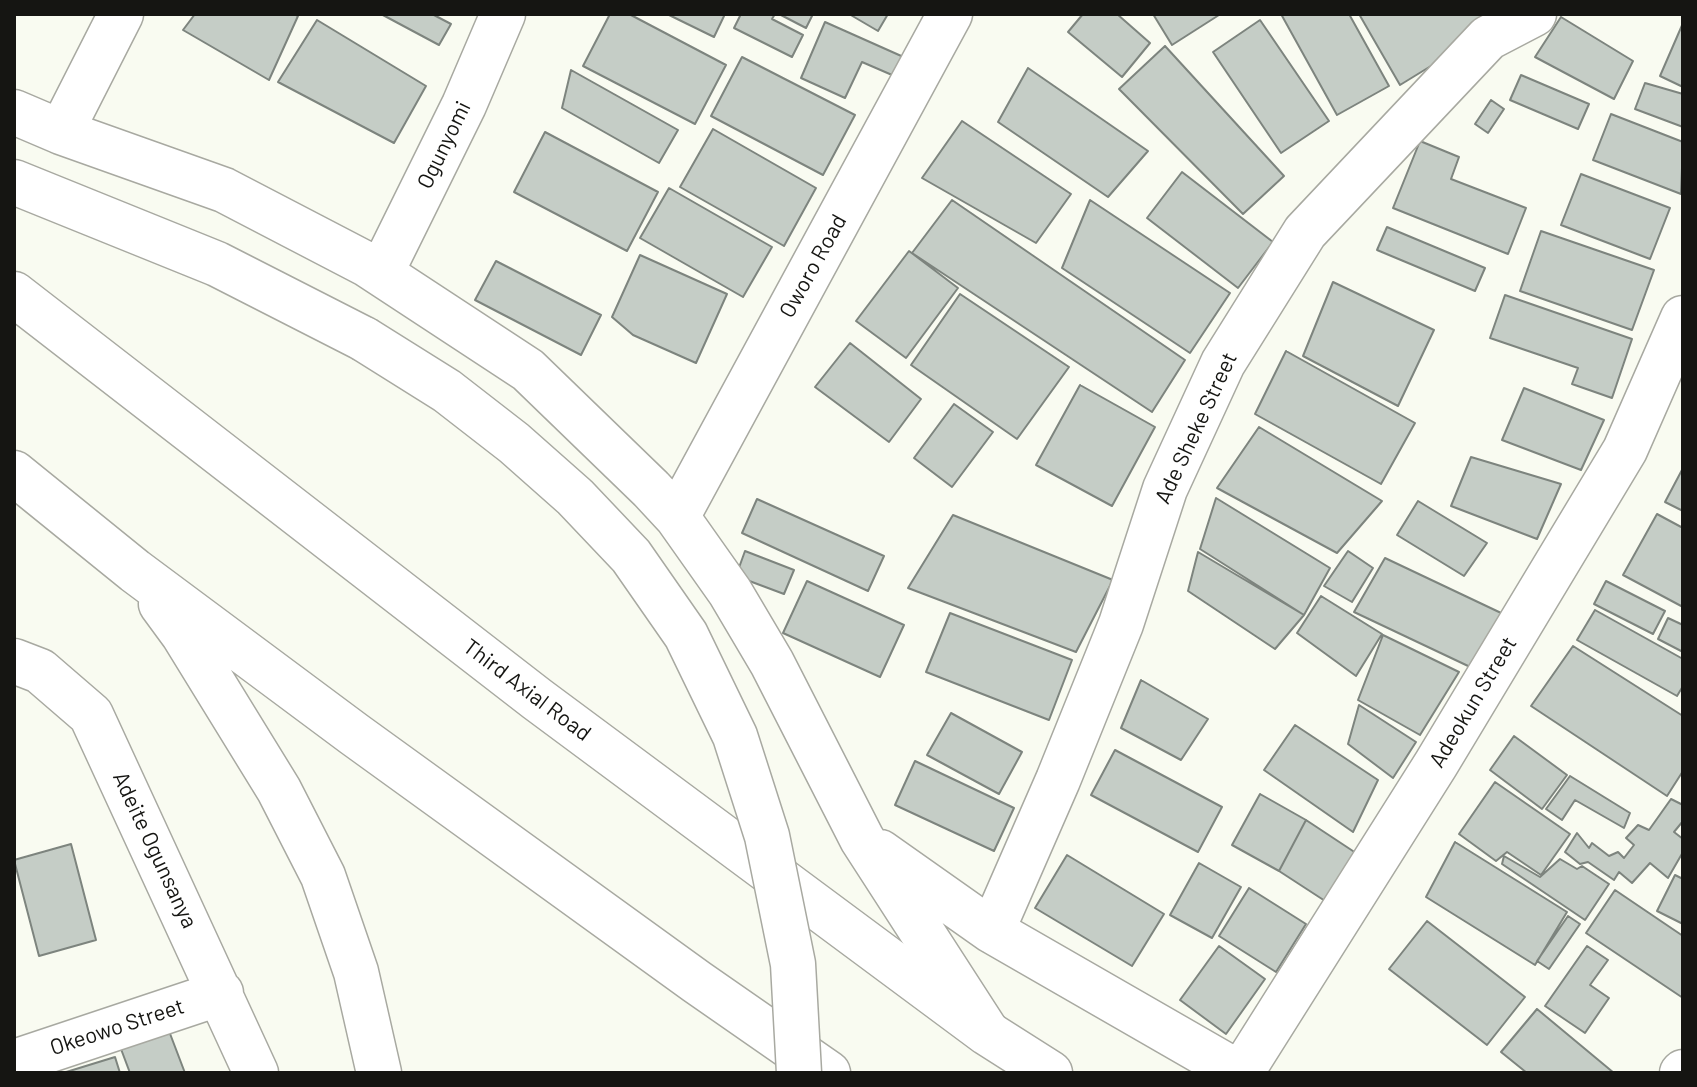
<!DOCTYPE html>
<html>
<head>
<meta charset="utf-8">
<style>
  body { margin:0 }
  #map { position:relative; width:1697px; height:1087px; overflow:hidden; background:#f9fbf1; font-family:Barlow,sans-serif }
  canvas { display:block }
  .frame { position:absolute; inset:0; border:16px solid #151512; pointer-events:none }
</style>
</head>
<body>
<div id="map">
<canvas width="1697" height="1087"></canvas>
<div class="frame"></div>
</div>
<script>
const c = document.querySelector('canvas').getContext('2d');
c.lineJoin = 'round';
function fill(path, color) {
  c.fillStyle = color;
  c.fill(path, 'evenodd');
}
function poly(rows) {
  const path = new Path2D();
  for (const r of rows) {
    path.moveTo(r[0], r[1]);
    for (let i = 2; i < r.length; i += 2) path.lineTo(r[i], r[i + 1]);
  }
  return path;
}
function strokePath(path, color, width, dash) {
  c.strokeStyle = color;
  c.lineWidth = width;
  c.lineCap = dash ? 'butt' : 'round';
  c.setLineDash(dash || []);
  c.stroke(path);
}
function write(font, color, halo, rows, align = 'center') {
  c.font = font + ' Barlow,sans-serif';
  c.lineWidth = 6;
  c.setLineDash([]);
  c.textBaseline = 'middle';
  c.strokeStyle = halo;
  c.fillStyle = color;
  for (const [text, x, y, turn = 0] of rows) {
    c.save();
    c.translate(x, y);
    c.rotate((+turn || 0) * Math.PI / 180);
    c.textAlign = isNaN(turn) ? turn : align;
    if (halo) c.strokeText(text, 0, 0);
    c.fillText(text, 0, 0);
    c.restore();
  }
}
const building = poly([
  [195,14,294,14,298,16,269,80,183,30,195,14],
  [381,14,432,14,451,24,439,45,381,14],
  [610,14,629,14,726,65,695,124,583,66,610,14],
  [667,14,725,14,714,37,667,14],
  [741,14,775,14,772,19,803,35,792,57,734,28,741,14],
  [779,14,813,14,806,28,779,14],
  [849,14,888,14,878,31,849,14],
  [1083,14,1117,14,1150,43,1122,77,1068,32,1083,14],
  [1153,14,1218,14,1219,15,1172,45,1153,14],
  [1281,14,1349,14,1389,86,1337,115,1281,14],
  [1359,14,1513,14,1514,15,1400,85,1359,14],
  [1561,17,1633,61,1614,99,1535,57,1561,17],
  [317,20,426,86,394,143,278,82,317,20],
  [1260,20,1329,121,1281,153,1213,52,1260,20],
  [825,22,908,59,899,78,862,62,845,98,801,78,825,22],
  [1683,23,1683,87,1660,76,1683,23],
  [1165,46,1284,176,1243,214,1119,89,1165,46],
  [742,57,855,115,823,175,711,116,742,57],
  [1028,68,1148,151,1108,197,998,122,1028,68],
  [571,70,678,130,659,163,562,108,571,70],
  [1521,75,1589,104,1578,129,1510,100,1521,75],
  [1645,83,1683,94,1683,127,1635,109,1645,83],
  [1491,100,1504,109,1488,133,1475,124,1491,100],
  [1611,114,1683,142,1681,194,1593,160,1611,114],
  [962,121,1071,194,1036,243,922,178,962,121],
  [713,129,816,188,784,246,680,187,713,129],
  [545,132,658,192,627,251,514,192,545,132],
  [1420,141,1459,157,1451,179,1526,208,1508,254,1393,208,1420,141],
  [1182,172,1273,242,1238,288,1147,218,1182,172],
  [1581,174,1670,208,1650,259,1561,225,1581,174],
  [669,188,772,247,743,297,640,238,669,188],
  [952,200,1185,360,1152,412,912,253,952,200],
  [1090,200,1230,293,1190,353,1062,268,1090,200],
  [1387,227,1485,268,1475,291,1377,250,1387,227],
  [1541,231,1654,270,1632,330,1520,291,1541,231],
  [909,251,958,288,906,358,856,321,909,251],
  [640,255,727,294,696,363,633,335,612,317,640,255],
  [496,261,601,315,581,355,475,300,496,261],
  [1333,282,1434,330,1398,406,1303,356,1333,282],
  [960,294,1069,367,1017,439,911,365,960,294],
  [1505,295,1632,339,1612,398,1572,384,1578,368,1490,338,1505,295],
  [850,343,921,399,889,442,815,387,850,343],
  [1286,351,1415,423,1381,484,1255,414,1286,351],
  [1080,385,1155,427,1112,506,1036,465,1080,385],
  [1524,388,1604,420,1581,470,1502,440,1524,388],
  [954,404,993,432,952,487,914,458,954,404],
  [1259,427,1382,501,1337,553,1217,488,1259,427],
  [1471,457,1561,484,1537,539,1451,506,1471,457],
  [1683,468,1683,511,1665,502,1683,468],
  [1216,498,1330,568,1304,615,1200,549,1216,498],
  [757,499,884,556,868,591,742,533,757,499],
  [1418,501,1487,543,1464,576,1397,535,1418,501],
  [1657,514,1683,528,1683,607,1623,575,1657,514],
  [953,515,1113,580,1076,652,908,588,953,515],
  [745,551,794,570,784,594,736,576,745,551],
  [1348,551,1373,568,1352,602,1324,586,1348,551],
  [1198,552,1304,615,1275,649,1188,591,1198,552],
  [1385,558,1518,621,1485,674,1354,612,1385,558],
  [807,581,904,625,880,677,783,633,807,581],
  [1606,581,1665,611,1653,634,1594,604,1606,581],
  [1321,596,1382,634,1356,676,1297,633,1321,596],
  [1595,610,1683,659,1683,686,1677,696,1577,640,1595,610],
  [950,613,1072,660,1049,720,926,672,950,613],
  [1668,618,1683,625,1683,652,1658,639,1668,618],
  [1383,635,1459,672,1420,735,1358,700,1383,635],
  [1573,646,1683,716,1683,771,1667,796,1531,706,1573,646],
  [1141,680,1208,719,1181,760,1121,728,1141,680],
  [1359,705,1416,742,1393,778,1348,744,1359,705],
  [951,713,1022,752,999,794,927,755,951,713],
  [1295,725,1378,780,1353,832,1264,770,1295,725],
  [1514,736,1567,775,1542,809,1490,770,1514,736],
  [1115,750,1222,807,1198,852,1091,795,1115,750],
  [915,761,1014,808,994,851,895,805,915,761],
  [1570,776,1630,813,1624,828,1575,800,1562,820,1546,809,1570,776],
  [1495,782,1570,834,1541,875,1507,852,1496,861,1459,834,1495,782],
  [1260,794,1306,820,1279,871,1232,845,1260,794],
  [1671,799,1683,805,1683,821,1674,832,1683,839,1683,852,1668,878,1650,863,1632,883,1619,872,1614,880,1588,862,1580,864,1565,852,1577,833,1589,848,1592,843,1609,856,1618,852,1624,858,1634,845,1626,838,1638,825,1649,830,1671,799],
  [1306,820,1365,859,1342,912,1279,871,1306,820],
  [1455,842,1567,912,1535,965,1426,897,1455,842],
  [71,844,96,940,39,956,14,860,71,844],
  [1067,855,1164,914,1132,966,1035,908,1067,855],
  [1504,856,1540,877,1560,859,1577,869,1582,866,1609,884,1585,920,1502,864,1504,856],
  [1199,863,1241,887,1212,938,1170,915,1199,863],
  [1675,875,1683,879,1683,924,1657,911,1675,875],
  [1249,888,1306,924,1276,972,1219,936,1249,888],
  [1615,890,1683,936,1683,998,1586,933,1615,890],
  [1568,916,1580,924,1549,969,1537,961,1568,916],
  [1427,921,1525,997,1487,1045,1389,969,1427,921],
  [1219,946,1265,979,1226,1034,1180,1000,1219,946],
  [1587,946,1608,960,1590,985,1609,998,1585,1033,1545,1006,1587,946],
  [1537,1009,1614,1073,1527,1073,1501,1052,1537,1009],
  [169,1031,185,1073,130,1073,121,1049,169,1031],
  [115,1057,120,1073,63,1073,115,1057]
]);
fill(building, '#c5cdc6');
strokePath(building, '#7d847e', 2);
const minor = poly([
  [14,112,61,132,224,190,368,265,528,370,651,489,677,517,730,592,772,663,862,839,986,1031],
  [61,132,121,14],
  [381,273,464,105,503,14],
  [677,517,950,14],
  [14,661,40,671,91,715,256,1073],
  [880,852,992,931,1239,1073],
  [992,931,1058,780,1121,624,1165,489,1223,363,1305,232,1488,38,1534,14],
  [14,1062,221,993],
  [1241,1073,1436,764,1625,450,1683,318],
  [1682,1073,1683,1072]
]);
const highway = poly([
  [14,182,217,264,364,339],
  [14,294,537,699,987,1033,1050,1073],
  [14,473,135,571,354,734,697,982,828,1073],
  [161,604,183,634,279,790,323,876,356,972,379,1073]
]);
strokePath(minor, '#a8a9a1', 47);
strokePath(highway, '#a8a9a1', 47);
strokePath(minor, '#fff', 44);
strokePath(highway, '#fff', 44);
const highwayBridge = poly([
  [364,339,447,391,514,443,575,497,631,556,686,635,735,736,767,836,793,964,799,1073]
]);
strokePath(highwayBridge, '#a8a9a1', 47, []);
strokePath(highwayBridge, '#fff', 44);
write('22px', '#151512', '#fff', [
  ["Ogunyomi",444,145,-64],
  ["Oworo Road",813,266,-61],
  ["Ade Sheke Street",1196,428,-65],
  ["Third Axial Road",527,690,37],
  ["Adeokun Street",1473,702,-59],
  ["Adeite Ogunsanya",155,850,65],
  ["Okeowo Street",117,1027,-18]
]);
</script>
</body>
</html>
